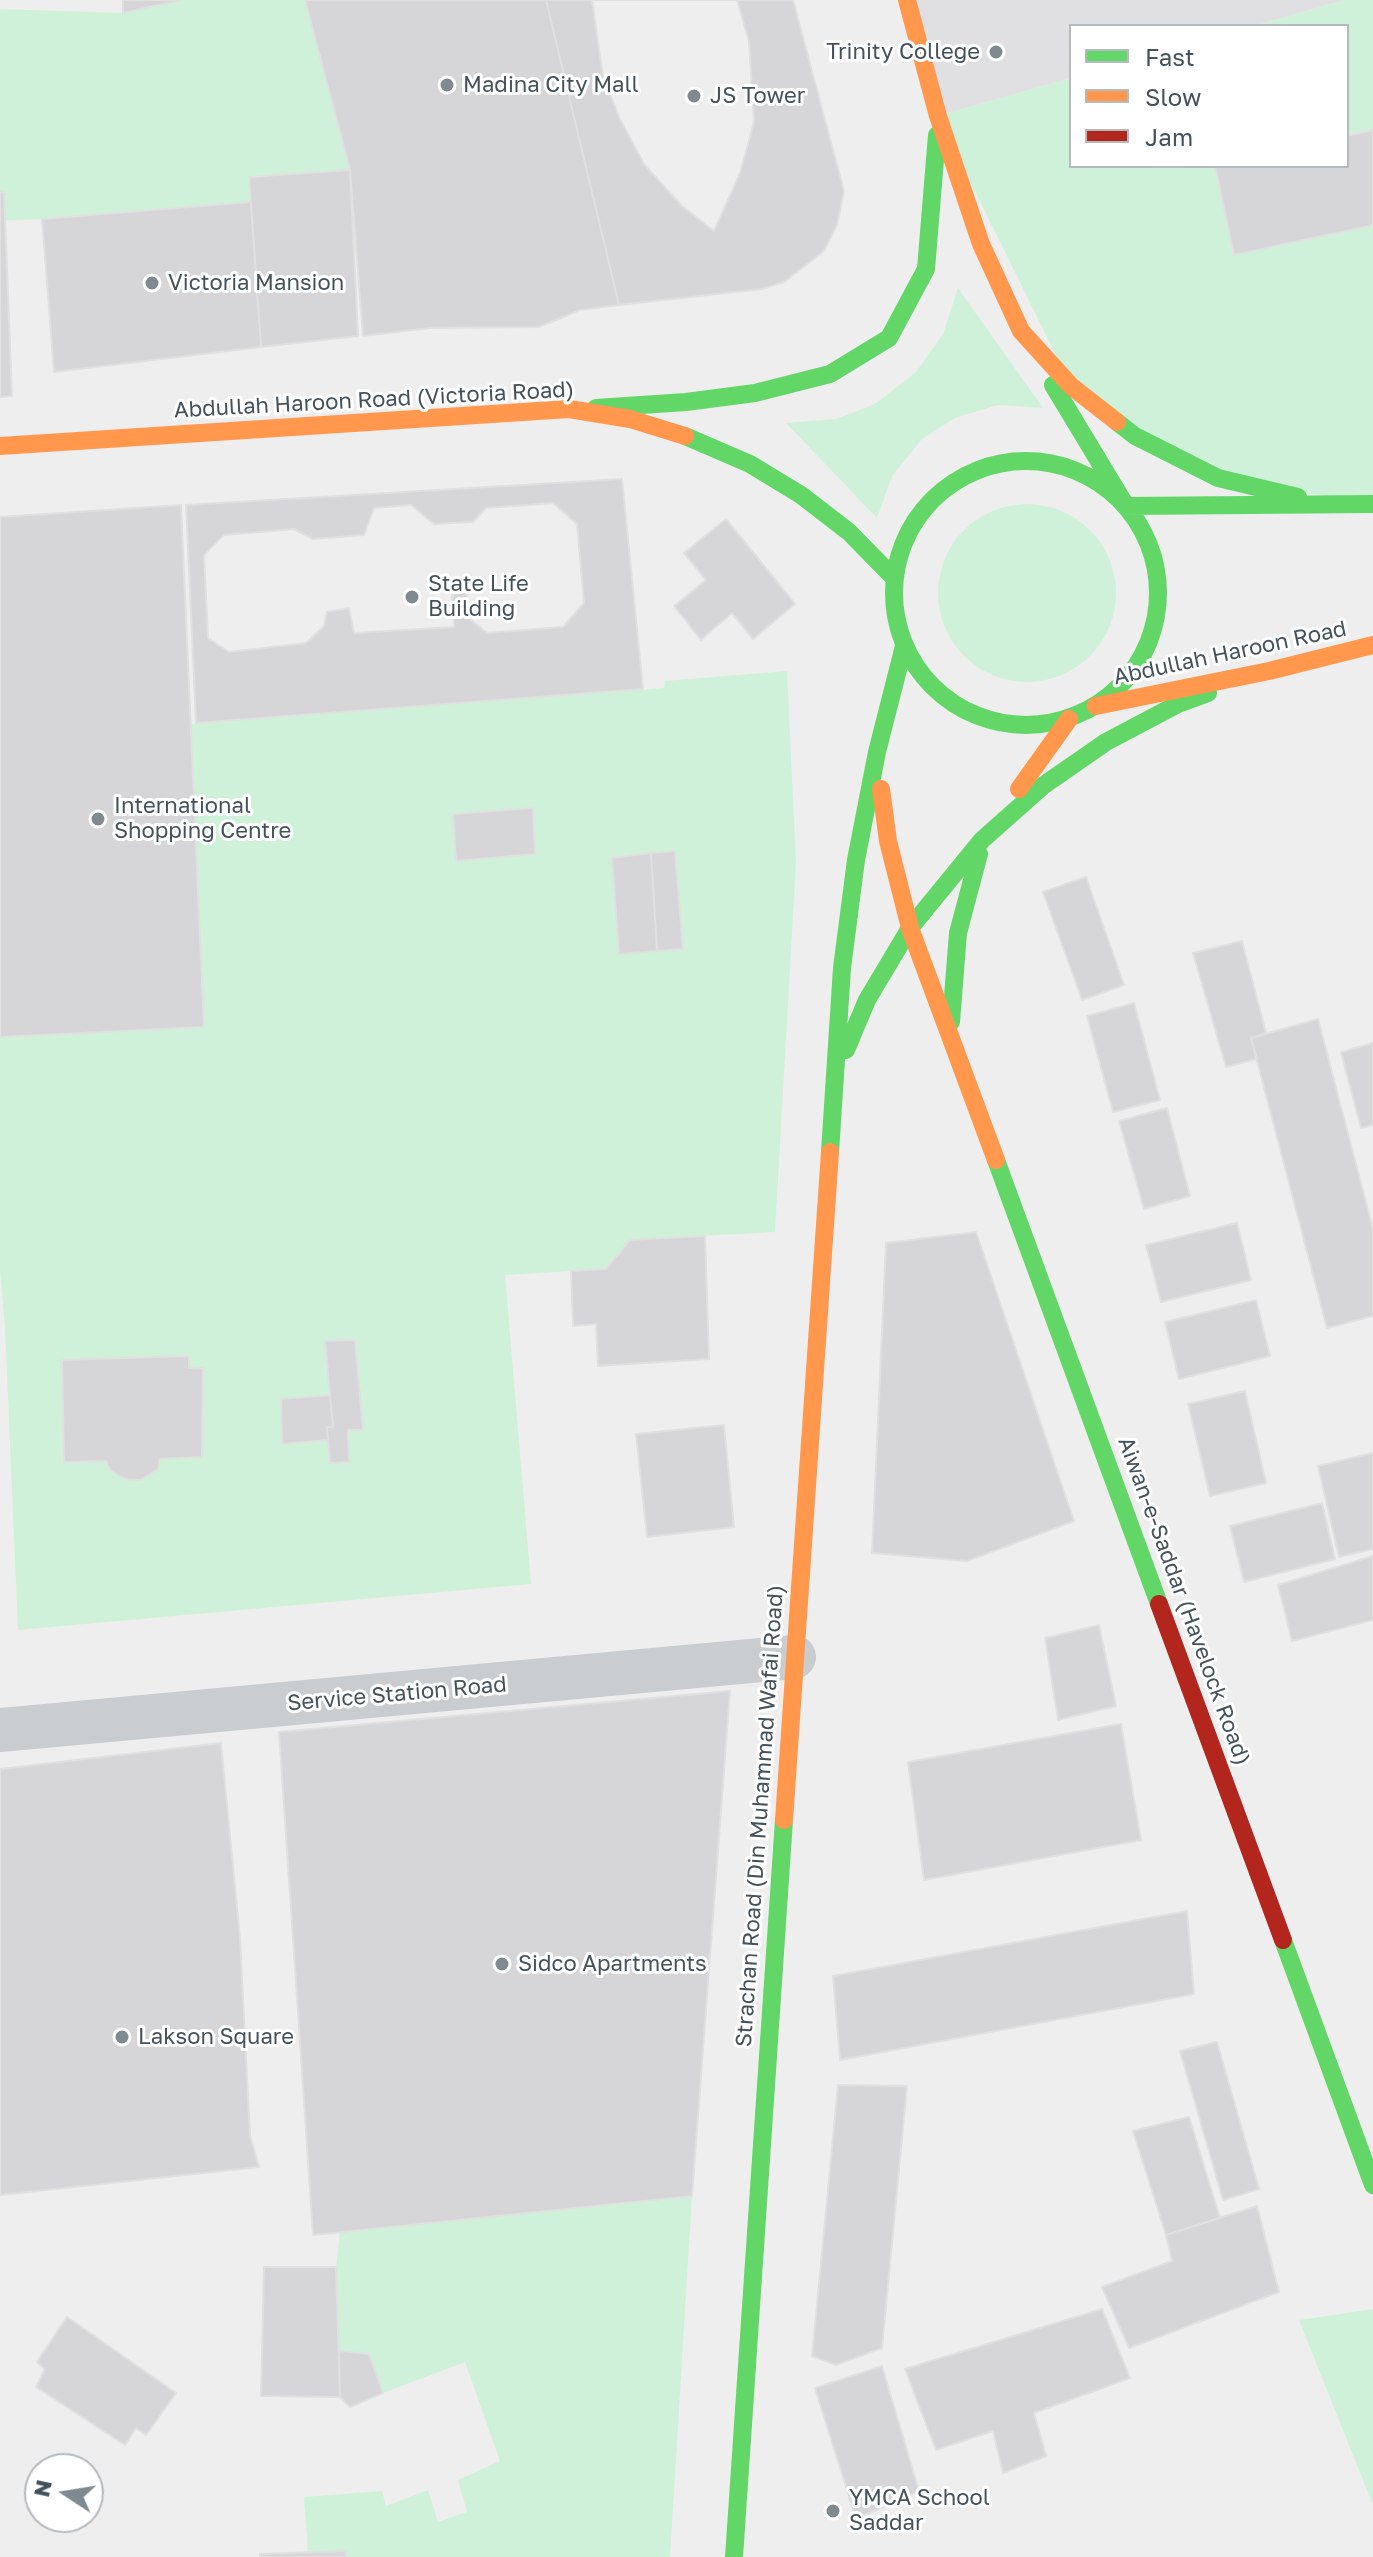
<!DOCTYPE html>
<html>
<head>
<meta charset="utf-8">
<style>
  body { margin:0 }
  #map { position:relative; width:1373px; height:2557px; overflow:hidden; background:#efeeee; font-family:"Golos Text",sans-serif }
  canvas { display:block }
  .legend { position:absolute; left:1069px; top:24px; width:280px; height:144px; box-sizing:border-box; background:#fff; border:2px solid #b4babe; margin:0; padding:10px 14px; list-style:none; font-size:24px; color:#43525d }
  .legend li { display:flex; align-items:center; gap:16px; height:40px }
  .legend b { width:40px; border:2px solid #b4babe }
  .north { position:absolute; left:24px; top:2453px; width:80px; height:80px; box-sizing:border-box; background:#fff; border:2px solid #b4babe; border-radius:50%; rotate:282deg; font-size:22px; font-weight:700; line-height:32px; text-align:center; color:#43525d }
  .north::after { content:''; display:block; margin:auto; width:28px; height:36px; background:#7f8990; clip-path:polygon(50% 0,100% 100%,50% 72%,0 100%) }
</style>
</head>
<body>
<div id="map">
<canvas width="1373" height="2557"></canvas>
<ul class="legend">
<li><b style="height:10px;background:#63d668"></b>Fast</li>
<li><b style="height:10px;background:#ff974d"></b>Slow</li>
<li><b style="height:10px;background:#b3261e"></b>Jam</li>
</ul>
<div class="north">N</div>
</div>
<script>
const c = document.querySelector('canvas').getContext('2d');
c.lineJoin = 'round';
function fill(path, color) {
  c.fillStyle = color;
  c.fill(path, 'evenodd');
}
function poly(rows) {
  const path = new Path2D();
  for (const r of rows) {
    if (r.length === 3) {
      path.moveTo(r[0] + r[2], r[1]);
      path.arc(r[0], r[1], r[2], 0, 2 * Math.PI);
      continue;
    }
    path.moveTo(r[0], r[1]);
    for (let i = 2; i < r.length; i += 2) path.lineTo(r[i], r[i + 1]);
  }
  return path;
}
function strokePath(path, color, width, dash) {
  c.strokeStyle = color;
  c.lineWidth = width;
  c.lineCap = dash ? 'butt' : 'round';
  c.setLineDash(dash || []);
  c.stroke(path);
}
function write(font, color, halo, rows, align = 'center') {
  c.font = font + ' "Golos Text",sans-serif';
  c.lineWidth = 6;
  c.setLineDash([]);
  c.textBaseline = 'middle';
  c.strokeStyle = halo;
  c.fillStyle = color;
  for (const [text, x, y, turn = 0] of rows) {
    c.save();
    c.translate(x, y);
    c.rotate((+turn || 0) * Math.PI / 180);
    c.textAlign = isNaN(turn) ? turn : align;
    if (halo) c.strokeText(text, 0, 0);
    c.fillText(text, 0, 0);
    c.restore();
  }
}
fill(poly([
  [907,0,1345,0,1254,26,1071,26,1071,78,938,116]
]), '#e0dfe1');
fill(poly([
  [182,0,305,0,350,170,250,177,251,210,0,221,0,9,123,13],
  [1345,0,1373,0,1373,504,1218,478,1071,386,938,116,1071,78,1071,166,1347,166,1347,26,1254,26],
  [958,288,1043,408,998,405,955,418,922,439,892,476,877,518,786,423,836,419,875,404,916,372,943,334],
  [1027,593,89],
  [787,671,796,863,775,1232,630,1240,606,1269,505,1275,531,1584,18,1630,5,1328,0,1269,0,1037,204,1027,191,724,664,688,665,681],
  [692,2196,670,2557,346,2557,346,2551,308,2553,304,2497,382,2491,386,2506,428,2490,438,2522,467,2512,458,2480,500,2461,465,2362,383,2393,369,2354,339,2351,336,2267,340,2232],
  [1373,2309,1373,2505,1299,2320]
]), '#cff1da');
const building = poly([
  [123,0,181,0,123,13,123,0],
  [305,0,546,0,619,305,580,310,539,327,430,328,363,336,350,170,305,0],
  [546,0,793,0,844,191,837,225,824,251,784,282,762,289,619,305,546,0],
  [592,0,737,0,749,41,754,122,740,173,714,231,681,205,644,164,620,119,603,77,592,0],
  [1373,130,1373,225,1234,255,1215,166,1347,166,1347,136,1373,130],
  [350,170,358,336,261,347,249,177,350,170],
  [0,192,4,192,12,396,0,397,0,192],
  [251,202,261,347,54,372,42,219,251,202],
  [622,479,643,689,196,723,186,505,622,479],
  [553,503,577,524,584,603,563,627,487,633,467,617,467,592,452,594,454,627,354,633,349,608,327,612,324,626,306,643,229,652,208,638,204,555,224,535,294,529,313,539,364,535,374,508,411,505,434,524,473,522,486,508,553,503],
  [181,505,204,1027,0,1037,0,517,181,505],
  [726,519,795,604,753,639,732,613,701,640,674,606,706,580,684,553,726,519],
  [533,808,535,854,456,861,453,814,533,808],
  [675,851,683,949,657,951,651,853,675,851],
  [651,853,657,951,619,954,612,858,651,853],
  [1086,877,1124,985,1082,1000,1043,892,1086,877],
  [1242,941,1266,1033,1251,1038,1257,1059,1226,1067,1193,953,1242,941],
  [1134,1003,1160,1100,1113,1112,1087,1016,1134,1003],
  [1318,1019,1373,1229,1373,1316,1327,1328,1251,1038,1318,1019],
  [1373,1043,1373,1125,1361,1128,1341,1052,1373,1043],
  [1167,1108,1190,1196,1144,1209,1119,1121,1167,1108],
  [1237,1223,1251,1280,1161,1302,1146,1245,1237,1223],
  [976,1232,1074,1521,967,1561,872,1553,886,1243,976,1232],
  [705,1236,709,1359,598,1366,596,1324,573,1326,571,1271,606,1269,630,1240,705,1236],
  [1256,1300,1270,1356,1179,1379,1165,1322,1256,1300],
  [355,1340,363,1430,348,1430,349,1462,330,1463,327,1427,333,1427,325,1341,355,1340],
  [189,1356,189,1368,203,1368,202,1457,160,1459,158,1469,141,1480,129,1480,119,1476,110,1470,106,1461,64,1462,62,1360,189,1356],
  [1245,1391,1266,1483,1210,1496,1188,1404,1245,1391],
  [330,1395,333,1427,327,1427,328,1440,282,1444,281,1399,330,1395],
  [724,1425,734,1527,647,1537,636,1434,724,1425],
  [1373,1453,1373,1549,1339,1557,1318,1466,1373,1453],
  [1322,1503,1335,1559,1244,1582,1230,1526,1322,1503],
  [1373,1556,1373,1620,1292,1641,1278,1585,1373,1556],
  [1099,1625,1116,1706,1058,1720,1045,1638,1099,1625],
  [730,1691,692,2196,313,2235,279,1732,730,1691],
  [1121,1724,1141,1840,924,1880,908,1762,1121,1724],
  [221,1743,240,1938,250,2135,259,2167,0,2195,0,1769,221,1743],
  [1187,1911,1194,1994,840,2060,833,1976,1187,1911],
  [1217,2042,1259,2189,1223,2200,1180,2051,1217,2042],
  [838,2085,907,2086,882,2348,836,2365,812,2356,838,2085],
  [1189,2117,1220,2218,1166,2235,1133,2131,1189,2117],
  [1257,2206,1279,2292,1129,2348,1102,2287,1172,2261,1166,2235,1257,2206],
  [264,2267,336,2267,340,2397,261,2396,264,2267],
  [1102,2309,1130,2378,1034,2413,1046,2456,1003,2473,993,2431,936,2450,905,2369,1102,2309],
  [67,2317,176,2393,146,2435,136,2428,125,2445,36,2387,45,2369,37,2362,67,2317],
  [339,2351,369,2354,383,2393,350,2407,340,2397,339,2351],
  [882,2366,919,2491,856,2519,815,2388,882,2366],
  [346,2551,346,2557,260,2557,260,2554,346,2551]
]);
fill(building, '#d6d6d9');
strokePath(building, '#e0e0e1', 2);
strokePath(poly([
  [0,1730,794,1657]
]), '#cacdcf', 44);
strokePath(poly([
  [1053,385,1126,506],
  [596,408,686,402,755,393,830,374,889,338,926,269,937,135],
  [1117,422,1135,436,1218,478,1298,497],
  [685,436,750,464,801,495,849,532,894,578],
  [1026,593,132],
  [1126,506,1373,504],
  [951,1022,958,933,979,854],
  [846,1050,867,1000,910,928,982,840,1044,785,1106,742,1178,704,1208,693],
  [830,1152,842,968,856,860,877,752,904,646],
  [996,1160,1159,1604],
  [1283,1940,1373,2185],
  [734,2557,784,1820]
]), '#63d668', 18);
strokePath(poly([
  [907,0,938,116,981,244,1021,331,1071,386,1117,422],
  [0,446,569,409,630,419,685,436],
  [1096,706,1269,671,1373,645],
  [881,789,888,841,910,928,996,1160],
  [1019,789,1069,719],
  [784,1820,830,1152]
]), '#ff974d', 18);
strokePath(poly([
  [1159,1604,1283,1940]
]), '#b3261e', 18);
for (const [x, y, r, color] of [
  [996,52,8,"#7f8990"],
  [447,85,8,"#7f8990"],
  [694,96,8,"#7f8990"],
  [152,283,8,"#7f8990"],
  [412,597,8,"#7f8990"],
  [98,819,8,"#7f8990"],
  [502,1964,8,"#7f8990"],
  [122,2037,8,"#7f8990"],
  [833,2511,8,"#7f8990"]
]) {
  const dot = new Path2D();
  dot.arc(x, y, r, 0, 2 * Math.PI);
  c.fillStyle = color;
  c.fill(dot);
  strokePath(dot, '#fff', 3);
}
write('22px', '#43525d', '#fff', [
  ["Trinity College",980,52,"right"],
  ["Madina City Mall",463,85],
  ["JS Tower",710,96],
  ["Victoria Mansion",168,283],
  ["State Life",428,584],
  ["Building",428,609],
  ["International",114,806],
  ["Shopping Centre",114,831],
  ["Sidco Apartments",518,1964],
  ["Lakson Square",138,2037],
  ["YMCA School",849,2498],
  ["Saddar",849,2523]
], 'left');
write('22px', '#43525d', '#fff', [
  ["Abdullah Haroon Road (Victoria Road)",374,400,-3],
  ["Abdullah Haroon Road",1230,653,-12],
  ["Aiwan-e-Saddar (Havelock Road)",1184,1601,70],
  ["Service Station Road",397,1694,-5],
  ["Strachan Road (Din Muhammad Wafai Road)",760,1816,-86]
]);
</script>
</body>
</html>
